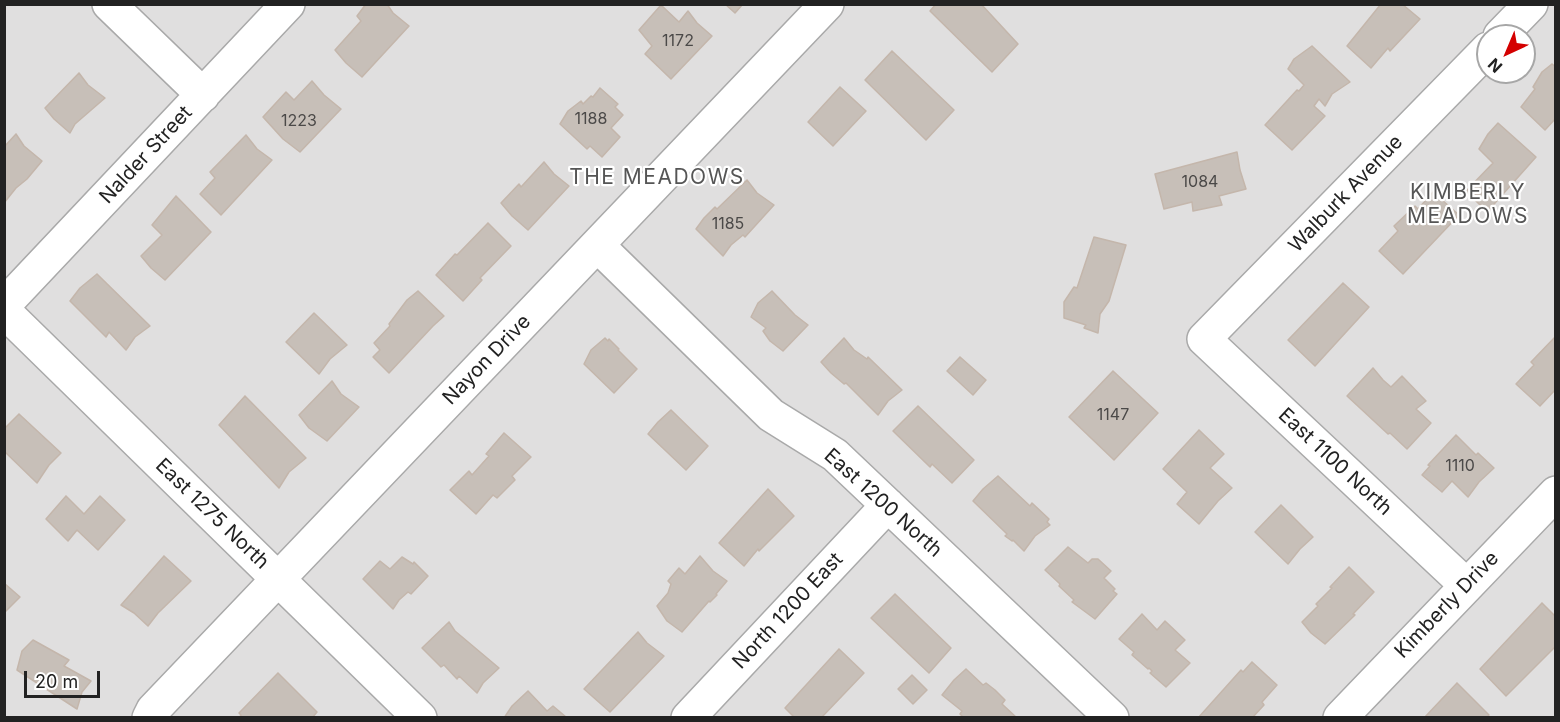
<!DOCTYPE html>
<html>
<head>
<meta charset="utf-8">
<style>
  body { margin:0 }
  #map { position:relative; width:1560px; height:722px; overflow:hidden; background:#f2efe9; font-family:Inter,sans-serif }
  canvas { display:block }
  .frame { position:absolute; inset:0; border:6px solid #222; pointer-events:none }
  .north { position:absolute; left:1476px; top:24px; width:60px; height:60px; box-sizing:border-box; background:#fff; border:2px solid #a7a7a7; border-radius:50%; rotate:224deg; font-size:16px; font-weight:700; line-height:24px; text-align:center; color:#222 }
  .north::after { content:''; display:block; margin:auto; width:21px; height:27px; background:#d40000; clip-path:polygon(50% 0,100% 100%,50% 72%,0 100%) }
  .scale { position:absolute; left:24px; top:671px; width:76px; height:27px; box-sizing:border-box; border:3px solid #222; border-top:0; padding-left:8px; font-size:18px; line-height:21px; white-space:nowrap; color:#222; -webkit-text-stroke:4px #fff; paint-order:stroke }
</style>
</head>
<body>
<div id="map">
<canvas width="1560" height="722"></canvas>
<div class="frame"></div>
<div class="north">N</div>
<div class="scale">20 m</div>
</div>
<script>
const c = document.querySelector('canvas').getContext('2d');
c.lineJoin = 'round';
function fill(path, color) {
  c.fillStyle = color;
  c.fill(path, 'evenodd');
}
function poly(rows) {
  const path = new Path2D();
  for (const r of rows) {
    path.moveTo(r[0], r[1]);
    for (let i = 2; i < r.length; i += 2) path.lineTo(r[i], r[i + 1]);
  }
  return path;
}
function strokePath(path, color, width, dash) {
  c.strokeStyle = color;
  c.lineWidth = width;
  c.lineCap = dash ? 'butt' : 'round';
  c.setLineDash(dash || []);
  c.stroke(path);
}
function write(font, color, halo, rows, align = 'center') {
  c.font = font + ' Inter,sans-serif';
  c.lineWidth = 4.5;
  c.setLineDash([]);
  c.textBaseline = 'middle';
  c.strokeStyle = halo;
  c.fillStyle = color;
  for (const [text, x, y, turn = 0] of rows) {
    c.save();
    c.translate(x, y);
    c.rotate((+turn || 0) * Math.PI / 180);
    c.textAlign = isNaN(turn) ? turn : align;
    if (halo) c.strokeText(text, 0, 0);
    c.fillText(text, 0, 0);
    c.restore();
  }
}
fill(poly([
  [5,5,1555,5,1555,717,5,717],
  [1488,36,1524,36,1524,72,1488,72]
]), '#e0dfdf');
const building = poly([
  [366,4,387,4,393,13,409,26,362,77,346,63,335,50,361,21,357,16,366,4],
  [725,4,743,4,735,13,725,4],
  [936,4,981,4,1018,44,992,72,930,11,936,4],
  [1381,4,1402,4,1420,19,1390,51,1388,48,1371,68,1347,46,1381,4],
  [661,5,679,22,688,11,697,23,712,36,671,79,645,54,652,46,639,30,661,5],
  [1312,46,1350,82,1332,94,1325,106,1319,99,1314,106,1325,116,1292,150,1265,125,1297,90,1299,91,1304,85,1288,69,1294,59,1312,46],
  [892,51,954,110,926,140,865,80,892,51],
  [1552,64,1556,67,1556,118,1545,130,1521,107,1535,89,1533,87,1542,72,1552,64],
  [79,73,88,85,105,98,75,124,70,133,54,119,45,108,79,73],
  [312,81,324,95,341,109,300,152,283,139,263,117,286,92,294,100,312,81],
  [840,87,866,111,833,146,808,122,840,87],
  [600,88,618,104,615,107,623,115,611,128,620,137,602,157,590,146,587,149,560,124,568,111,581,101,583,104,591,96,593,97,600,88],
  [1498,123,1536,157,1487,212,1466,191,1493,163,1479,149,1488,134,1498,123],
  [16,134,24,146,42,161,27,179,16,188,4,203,4,147,16,134],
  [246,135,257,149,272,160,221,215,200,194,215,178,210,172,246,135],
  [1237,152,1240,170,1246,189,1219,196,1222,205,1193,211,1192,202,1164,209,1155,174,1237,152],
  [544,162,554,174,569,186,528,230,512,216,501,203,519,184,521,187,544,162],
  [747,180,757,193,774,205,745,237,743,235,731,245,723,256,696,229,704,218,715,207,717,209,747,180],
  [1433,192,1459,215,1403,274,1379,251,1398,231,1394,226,1415,206,1418,209,1433,192],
  [176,196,211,232,165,280,151,268,141,256,162,235,152,225,176,196],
  [488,223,511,246,480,278,482,280,463,301,436,275,455,254,457,255,488,223],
  [1094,237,1126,245,1109,301,1100,314,1098,333,1084,328,1086,325,1064,318,1064,302,1074,287,1077,288,1094,237],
  [97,274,150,326,135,337,126,350,109,332,106,337,70,301,80,288,97,274],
  [1343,283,1369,307,1315,366,1288,340,1343,283],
  [418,291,444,316,433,326,389,373,373,357,380,350,374,343,390,326,389,324,407,300,418,291],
  [772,291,795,315,808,325,783,351,770,341,763,331,766,328,751,317,758,303,772,291],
  [314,313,347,345,330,359,319,374,286,342,314,313],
  [1556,336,1556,389,1540,406,1516,384,1534,365,1531,362,1556,336],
  [605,338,608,341,609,339,619,349,618,350,637,369,614,393,584,364,591,350,605,338],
  [844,338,854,350,867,359,868,357,902,390,888,401,878,415,846,383,844,384,831,373,821,362,844,338],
  [960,357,986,380,973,395,947,371,960,357],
  [1373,368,1383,380,1391,387,1402,376,1426,401,1416,409,1431,423,1407,449,1390,433,1388,434,1347,396,1373,368],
  [1113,371,1158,413,1114,460,1069,417,1113,371],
  [332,381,341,394,359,407,327,441,309,428,299,415,332,381],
  [245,396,306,458,289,472,279,488,219,425,245,396],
  [918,406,974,460,952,483,932,464,930,467,893,431,918,406],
  [671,410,708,446,686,470,648,434,658,422,671,410],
  [19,414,61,453,49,465,37,483,4,451,4,429,19,414],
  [1199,430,1224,454,1210,468,1232,488,1218,501,1199,524,1177,504,1187,492,1163,469,1199,430],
  [504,433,531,457,512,476,515,480,497,498,493,495,476,514,450,490,469,471,472,475,489,456,486,454,504,433],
  [1456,435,1476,455,1478,453,1494,468,1479,482,1468,497,1452,481,1442,492,1422,475,1430,466,1428,465,1456,435],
  [998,476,1030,506,1032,503,1049,519,1047,522,1050,525,1035,536,1024,551,1013,540,1012,541,1005,536,1007,534,973,501,983,489,998,476],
  [768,489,794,516,759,551,758,549,744,566,719,543,768,489],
  [66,496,84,514,100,496,125,520,98,550,77,530,68,541,46,519,66,496],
  [1281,505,1313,537,1300,549,1288,564,1255,532,1281,505],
  [1068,547,1088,563,1092,559,1098,559,1111,571,1104,578,1115,589,1113,591,1117,594,1095,619,1072,602,1074,600,1059,586,1060,584,1045,570,1068,547],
  [164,556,191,581,158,613,148,626,134,613,121,605,164,556],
  [700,556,713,571,727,581,716,594,717,595,710,602,709,601,682,632,667,621,657,606,668,593,671,584,668,581,679,568,685,574,700,556],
  [402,557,413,564,414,562,428,576,411,594,408,592,399,600,393,609,363,579,380,561,390,569,402,557],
  [1349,567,1374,592,1353,614,1355,615,1325,644,1311,633,1302,622,1318,606,1316,604,1332,588,1330,587,1349,567],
  [4,583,20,597,4,613,4,583],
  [895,594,951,648,929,673,871,618,895,594],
  [1542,603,1556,617,1556,646,1506,696,1480,669,1542,603],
  [1142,614,1157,630,1165,621,1185,640,1175,650,1190,663,1166,687,1150,673,1152,671,1149,668,1148,669,1132,655,1134,652,1119,639,1142,614],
  [449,622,455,631,499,668,483,683,477,693,459,676,457,679,444,665,441,667,422,648,449,622],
  [638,632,647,643,664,656,610,712,584,689,638,632],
  [33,640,69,660,64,666,91,681,82,692,77,709,17,670,22,651,33,640],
  [839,649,864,673,821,718,795,718,785,708,839,649],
  [1252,662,1277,685,1262,702,1264,705,1252,718,1198,718,1241,670,1243,672,1252,662],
  [966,669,983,685,986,683,995,690,1005,700,1002,704,1017,718,964,718,960,714,962,711,942,695,954,680,966,669],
  [278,673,317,712,312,718,239,718,241,715,239,713,278,673],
  [912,675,927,690,913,704,898,689,912,675],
  [1457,683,1489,715,1486,718,1424,718,1457,683],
  [528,691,547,711,553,706,566,717,504,718,512,706,528,691]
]);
fill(building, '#c7bfb8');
strokePath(building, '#c4b6ab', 1.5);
const minor = poly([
  [109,4,203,95],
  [1500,36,1531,4],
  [597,245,771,415,835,455,1112,718],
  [4,305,288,4],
  [4,311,420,718],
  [1466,585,1204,339,1488,49],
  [149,718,153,710,827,4],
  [688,718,888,505],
  [1340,718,1556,493]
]);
strokePath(minor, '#a9a9a9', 36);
strokePath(minor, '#fff', 33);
write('16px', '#4b4948', null, [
  ["1172",678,41],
  ["1188",591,119],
  ["1223",299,121],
  ["1084",1200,182],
  ["1185",728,224],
  ["1147",1113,415],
  ["1110",1460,466]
]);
write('20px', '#222', '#fff', [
  ["Nalder Street",146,155,-47],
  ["Walburk Avenue",1346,194,-46],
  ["Nayon Drive",487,360,-46],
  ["East 1100 North",1335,462,43],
  ["East 1200 North",883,503,42],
  ["East 1275 North",212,514,44],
  ["Kimberly Drive",1447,605,-46],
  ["North 1200 East",788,611,-47]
]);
c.letterSpacing = '1.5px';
write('21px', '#555', '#fff', [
  ["THE MEADOWS",657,178],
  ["KIMBERLY",1468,193],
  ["MEADOWS",1468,217]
]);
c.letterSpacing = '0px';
</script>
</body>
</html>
